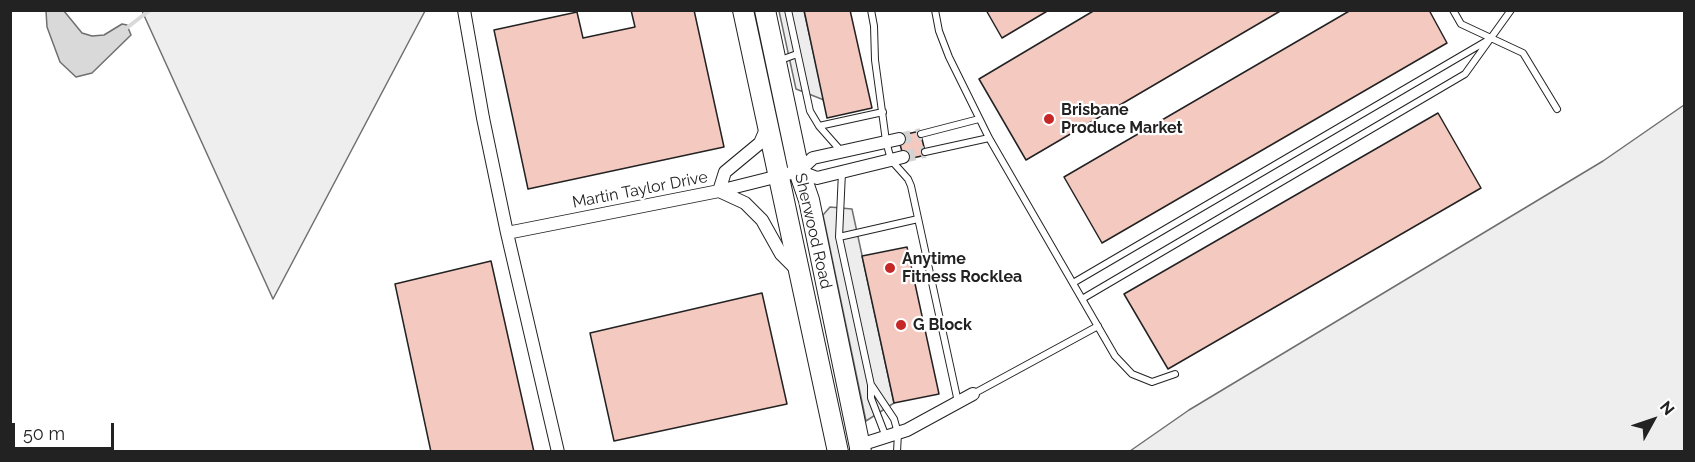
<!DOCTYPE html>
<html>
<head>
<meta charset="utf-8">
<style>
  body { margin:0 }
  #map { position:relative; width:1695px; height:462px; overflow:hidden; background:#fff; font-family:Raleway,sans-serif }
  canvas { display:block }
  .frame { position:absolute; inset:0; border:12px solid #222; pointer-events:none }
  .north { position:absolute; left:1623px; top:390px; width:60px; height:60px; -webkit-text-stroke:4px #fff; paint-order:stroke; rotate:50deg; font-size:16px; font-weight:700; line-height:24px; text-align:center; color:#222 }
  .north::after { content:''; display:block; margin:auto; width:21px; height:27px; background:#222; clip-path:polygon(50% 0,100% 100%,50% 72%,0 100%) }
  .scale { position:absolute; left:12px; top:423px; width:102px; height:27px; box-sizing:border-box; border:3px solid #222; border-top:0; padding-left:8px; font-size:18px; line-height:21px; white-space:nowrap; color:#222; -webkit-text-stroke:4px #fff; paint-order:stroke }
</style>
</head>
<body>
<div id="map">
<canvas width="1695" height="462"></canvas>
<div class="frame"></div>
<div class="north">N</div>
<div class="scale">50 m</div>
</div>
<script>
const c = document.querySelector('canvas').getContext('2d');
c.lineJoin = 'round';
function fill(path, color) {
  c.fillStyle = color;
  c.fill(path, 'evenodd');
}
function poly(rows) {
  const path = new Path2D();
  for (const r of rows) {
    path.moveTo(r[0], r[1]);
    for (let i = 2; i < r.length; i += 2) path.lineTo(r[i], r[i + 1]);
  }
  return path;
}
function strokePath(path, color, width, dash) {
  c.strokeStyle = color;
  c.lineWidth = width;
  c.lineCap = dash ? 'butt' : 'round';
  c.setLineDash(dash || []);
  c.stroke(path);
}
function write(font, color, halo, rows, align = 'center') {
  c.font = font + ' Raleway,sans-serif';
  c.lineWidth = 4.5;
  c.setLineDash([]);
  c.textBaseline = 'middle';
  c.strokeStyle = halo;
  c.fillStyle = color;
  for (const [text, x, y, turn = 0] of rows) {
    c.save();
    c.translate(x, y);
    c.rotate((+turn || 0) * Math.PI / 180);
    c.textAlign = isNaN(turn) ? turn : align;
    if (halo) c.strokeText(text, 0, 0);
    c.fillText(text, 0, 0);
    c.restore();
  }
}
const green = poly([
  [142,11,425,11,273,299,142,11],
  [1684,105,1684,451,1130,451,1189,410,1603,161,1684,105]
]);
fill(green, '#eee');
strokePath(green, '#6f6f6f', 1.5);
const parking = poly([
  [779,11,804,11,824,100,796,89,779,11],
  [830,207,852,209,894,403,866,421,823,215,830,207]
]);
fill(parking, '#ededed');
strokePath(parking, '#6f6f6f', 1.5);
const water = poly([
  [46,11,64,11,82,33,92,36,104,35,122,24,127,25,131,35,92,73,76,77,60,62,47,27,46,11]
]);
fill(water, '#d9d9d9');
strokePath(water, '#6f6f6f', 1.5);
strokePath(poly([
  [124,30,150,10]
]), '#d9d9d9', 4);
const building = poly([
  [631,10,694,10,724,147,528,189,494,30,577,12,583,38,635,27,631,10],
  [804,10,850,10,872,108,827,118,804,10],
  [986,10,1049,10,1002,38,986,10],
  [1095,10,1282,10,1026,160,979,79,1095,10],
  [1351,10,1429,10,1447,43,1102,243,1064,177,1351,10],
  [1438,113,1481,188,1168,369,1124,294,1438,113],
  [920,131,926,155,904,160,898,136,920,131],
  [907,247,939,394,894,403,862,256,907,247],
  [491,261,534,452,431,452,395,284,491,261],
  [762,293,787,404,614,441,590,333,762,293]
]);
fill(building, '#f3c9c0');
strokePath(building, '#222', 1.5);
strokePath(poly([
  [899,139,921,134],
  [903,157,925,152]
]), '#d3d3d3', 12, [12, 6]);
const service = poly([
  [788,10,810,111,819,126,841,151],
  [871,10,874,26,875,60,886,141,891,160,908,179,911,186,958,402],
  [935,10,939,31,949,57,989,138,1115,356,1132,374,1152,382,1175,374],
  [1453,10,1461,24,1523,53,1557,109],
  [778,61,797,54],
  [819,126,883,112],
  [921,134,979,119],
  [925,152,989,138],
  [842,172,839,237,871,385,871,398,886,437],
  [839,237,918,219],
  [1073,283,1490,39],
  [1082,299,1465,74,1511,10],
  [872,386,894,419,898,433,897,452],
  [973,394,1098,326]
]);
const minor = poly([
  [464,10,483,118,507,233,558,452],
  [799,171,817,178,903,157],
  [719,191,745,203,762,220,781,254,798,271],
  [719,191,725,172,760,143,767,127],
  [507,233,719,191,799,171,813,158,899,139],
  [856,449,860,445,907,430,973,394]
]);
const primary = poly([
  [743,10,838,452],
  [765,10,799,171,809,200,861,452]
]);
strokePath(service, '#222', 8);
strokePath(minor, '#222', 14);
strokePath(primary, '#222', 22);
strokePath(service, '#fff', 6);
strokePath(minor, '#fff', 12);
strokePath(primary, '#fff', 20);
for (const [x, y, r, color] of [
  [1049,119,6,"#c62828"],
  [890,268,6,"#c62828"],
  [901,325,6,"#c62828"]
]) {
  const dot = new Path2D();
  dot.arc(x, y, r, 0, 2 * Math.PI);
  c.fillStyle = color;
  c.fill(dot);
  strokePath(dot, '#fff', 2);
}
write('bold 16px', '#222', '#fff', [
  ["Brisbane",1061,110],
  ["Produce Market",1061,128],
  ["Anytime",902,259],
  ["Fitness Rocklea",902,277],
  ["G Block",913,325]
], 'left');
write('16px', '#222', '#fff', [
  ["Martin Taylor Drive",640,190,-11],
  ["Sherwood Road",813,231,77]
]);
</script>
</body>
</html>
